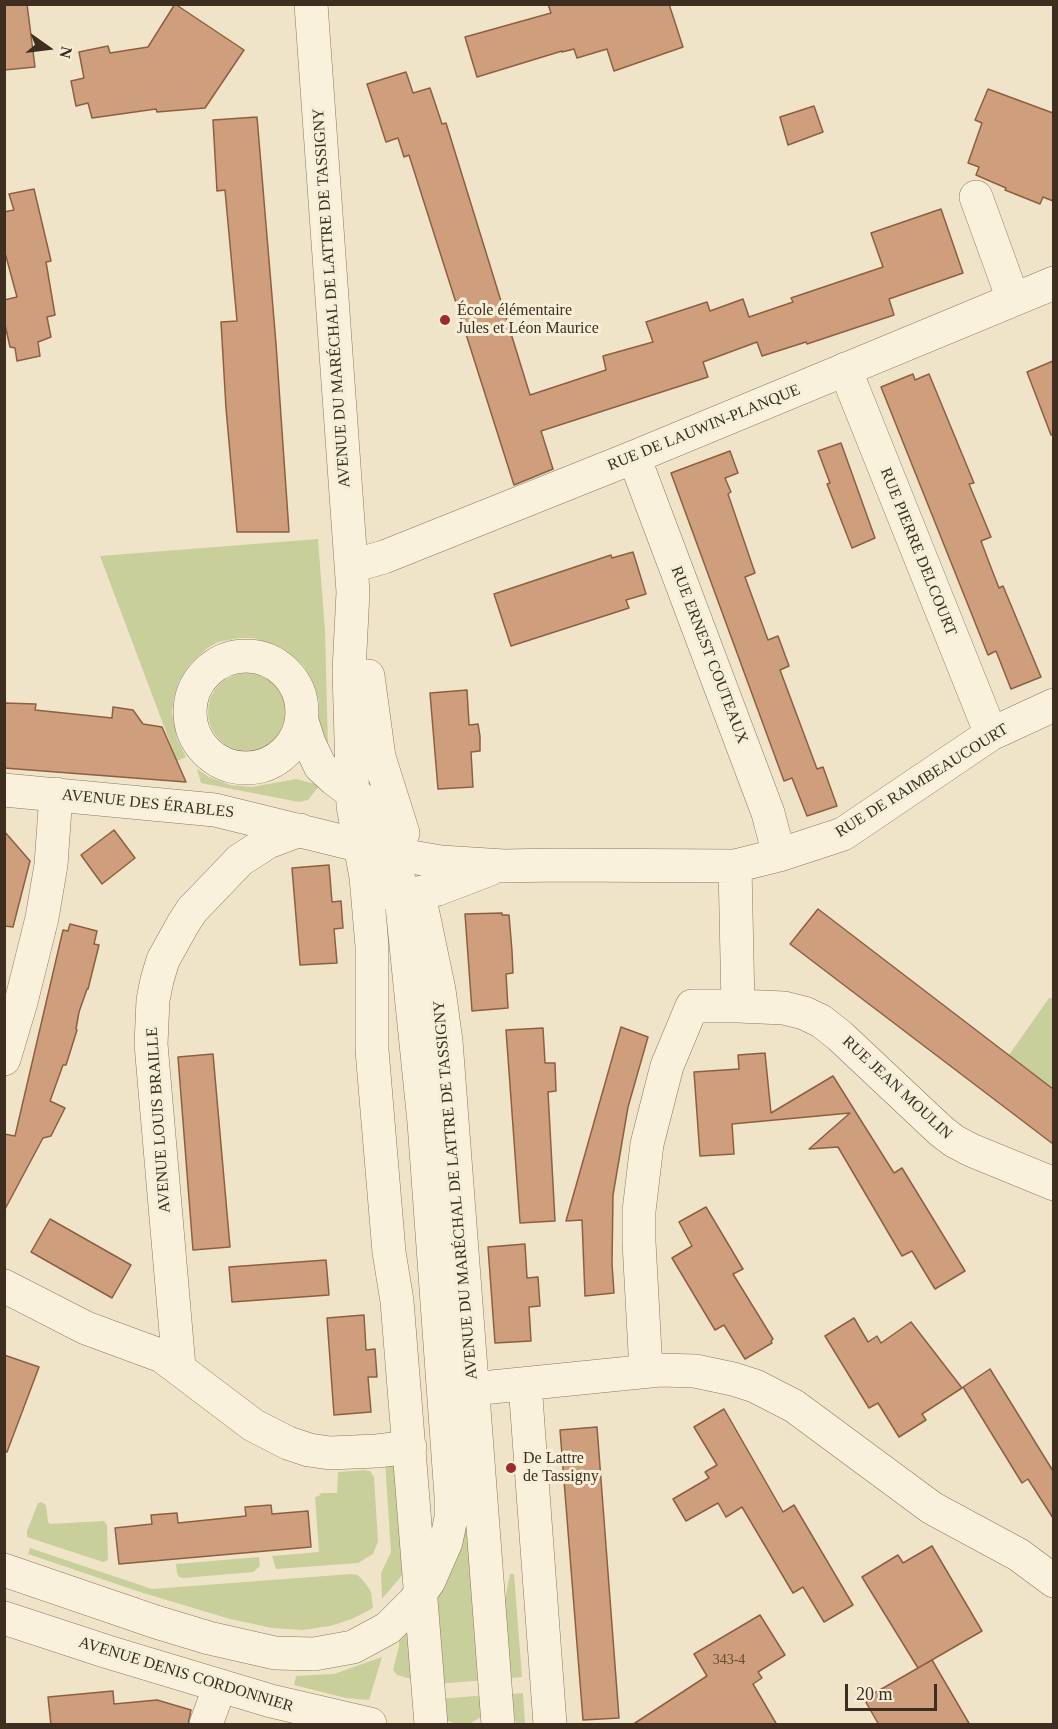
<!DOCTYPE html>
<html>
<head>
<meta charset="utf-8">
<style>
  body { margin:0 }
  #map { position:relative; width:1058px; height:1729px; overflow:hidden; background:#f0e4c8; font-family:Georgia,serif }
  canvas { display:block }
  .frame { position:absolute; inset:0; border:6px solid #3d2e20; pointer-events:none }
  .north { position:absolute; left:18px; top:18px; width:60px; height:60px; -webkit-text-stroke:4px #f7eed8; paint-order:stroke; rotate:104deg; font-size:16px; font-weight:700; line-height:24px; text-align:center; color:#3d2e20 }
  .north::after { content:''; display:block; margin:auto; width:21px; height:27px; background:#3d2e20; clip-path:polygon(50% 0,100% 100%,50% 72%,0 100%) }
  .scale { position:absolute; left:845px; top:1684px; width:92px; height:27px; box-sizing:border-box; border:3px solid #3d2e20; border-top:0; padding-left:8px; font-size:18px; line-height:21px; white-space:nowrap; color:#3d2e20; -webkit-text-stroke:4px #f7eed8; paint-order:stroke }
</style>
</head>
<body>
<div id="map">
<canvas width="1058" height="1729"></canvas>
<div class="frame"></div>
<div class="north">N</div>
<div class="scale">20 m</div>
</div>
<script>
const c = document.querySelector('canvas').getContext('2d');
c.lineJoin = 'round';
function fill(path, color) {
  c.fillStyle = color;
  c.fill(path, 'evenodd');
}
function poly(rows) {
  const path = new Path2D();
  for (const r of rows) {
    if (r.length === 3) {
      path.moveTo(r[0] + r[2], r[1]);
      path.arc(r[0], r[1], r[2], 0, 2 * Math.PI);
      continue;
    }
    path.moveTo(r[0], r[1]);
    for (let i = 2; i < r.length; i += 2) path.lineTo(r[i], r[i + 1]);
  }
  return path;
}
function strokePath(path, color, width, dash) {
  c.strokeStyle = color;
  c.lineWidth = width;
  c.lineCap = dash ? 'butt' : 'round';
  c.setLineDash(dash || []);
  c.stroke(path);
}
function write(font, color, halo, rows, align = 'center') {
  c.font = font + ' Georgia,serif';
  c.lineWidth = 6;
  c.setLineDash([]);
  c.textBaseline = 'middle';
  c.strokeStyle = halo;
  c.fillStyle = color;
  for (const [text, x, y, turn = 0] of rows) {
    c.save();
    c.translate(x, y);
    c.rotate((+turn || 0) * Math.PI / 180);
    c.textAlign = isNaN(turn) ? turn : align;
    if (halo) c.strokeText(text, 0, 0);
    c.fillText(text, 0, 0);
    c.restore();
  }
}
fill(poly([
  [318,539,325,631,328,746,319,737,319,701,312,680,304,666,286,650,273,644,253,638,239,638,218,642,206,649,190,664,179,681,174,697,172,712,177,739,186,757,177,761,100,556],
  [247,712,39],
  [197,769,209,777,230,785,252,787,296,779,320,785,308,800,299,802,201,783],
  [1049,998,1053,998,1053,1089,1009,1055],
  [440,1243,488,1680,436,1684],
  [385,1461,396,1469,404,1573,382,1599,381,1573,391,1552],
  [364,1470,370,1471,374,1477,378,1542,373,1554,358,1563,276,1569,272,1556,319,1552,315,1497,319,1496,321,1493,337,1493,338,1472],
  [41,1502,46,1505,48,1522,50,1524,104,1521,107,1525,108,1560,103,1562,27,1537,27,1531,38,1503],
  [30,1548,152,1589,351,1574,358,1575,366,1584,371,1592,373,1608,352,1619,330,1626,303,1630,272,1628,230,1619,140,1592,28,1554],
  [259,1557,260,1566,253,1572,184,1578,179,1577,177,1573,176,1564],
  [510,1574,514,1574,522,1677,509,1678,503,1609],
  [407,1624,411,1679,397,1675,393,1670,399,1646,399,1631],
  [382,1657,369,1700,346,1698,294,1685,296,1676,334,1674],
  [523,1693,525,1724,516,1724,510,1694],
  [488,1695,481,1717,469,1724,456,1724,447,1720,437,1699]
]), '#c9cf9b');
const building = poly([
  [4,4,27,4,35,67,4,70,4,4],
  [175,4,244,50,205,108,157,112,156,109,92,118,88,103,76,106,71,81,84,78,79,52,108,46,110,53,148,47,175,4],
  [548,4,669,4,683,47,614,71,607,49,577,58,574,49,562,52,562,51,477,77,465,37,551,13,548,4],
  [406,72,413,93,430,88,442,124,446,123,530,395,606,370,603,356,653,342,646,322,707,302,710,311,743,299,749,317,793,302,791,298,883,267,871,233,941,209,963,273,889,299,894,315,807,344,806,342,762,356,757,342,703,362,708,377,541,431,553,469,514,485,409,155,404,157,398,138,386,142,367,84,406,72],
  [988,89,1053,113,1053,201,1043,197,1040,204,1005,190,1006,188,976,175,979,167,968,163,982,123,975,120,988,89],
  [814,106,823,132,788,145,780,117,814,106],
  [257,117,276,344,289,532,237,532,226,408,221,322,237,321,225,190,217,191,213,120,257,117],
  [34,189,51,261,46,262,55,315,47,317,51,337,38,342,40,356,17,361,15,348,10,347,4,320,4,300,17,297,4,249,4,212,14,210,9,194,34,189],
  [1053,361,1053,435,1051,435,1027,372,1053,361],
  [913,374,915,380,929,374,974,483,969,484,991,537,981,541,990,565,999,588,1003,586,1041,677,1011,689,996,651,988,655,881,387,913,374],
  [841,443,875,538,852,548,827,484,830,483,818,451,841,443],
  [730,451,738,473,725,478,731,492,728,494,755,573,745,577,768,640,778,636,789,666,780,670,817,769,823,767,837,806,807,816,792,778,784,781,671,473,730,451],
  [633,552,646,594,626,600,629,608,511,646,494,594,611,555,612,558,633,552],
  [467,690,469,725,478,724,480,736,480,751,471,752,473,787,438,789,430,693,467,690],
  [4,703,36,704,35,710,112,718,113,707,133,710,143,724,162,727,186,782,4,768,4,703],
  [114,830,135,858,102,884,81,855,114,830],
  [4,831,30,861,13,927,4,926,4,831],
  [329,865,332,902,341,901,343,928,334,929,337,963,300,965,292,868,329,865],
  [818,909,1053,1089,1053,1144,790,944,818,909],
  [502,913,502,915,509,915,512,951,513,973,506,974,508,1008,472,1011,465,914,502,913],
  [70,924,97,931,94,944,99,945,88,989,87,989,79,1012,76,1029,77,1030,66,1065,63,1065,50,1101,65,1108,51,1136,43,1138,4,1211,4,1134,15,1136,63,930,68,931,70,924],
  [621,1027,648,1037,628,1107,613,1195,612,1264,614,1293,585,1296,582,1220,566,1221,621,1027],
  [543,1028,545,1063,555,1063,556,1091,548,1092,555,1221,520,1223,506,1030,543,1028],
  [765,1053,771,1113,833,1076,894,1173,902,1168,965,1271,935,1289,912,1251,902,1256,838,1147,809,1149,850,1113,732,1124,734,1154,700,1156,694,1072,739,1069,738,1055,765,1053],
  [213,1054,230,1247,193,1250,178,1057,213,1054],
  [706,1207,743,1269,733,1274,773,1339,771,1341,772,1343,745,1359,724,1325,715,1330,672,1258,692,1246,679,1222,706,1207],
  [50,1219,131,1265,112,1298,31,1252,50,1219],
  [525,1244,527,1278,538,1277,540,1306,529,1307,531,1341,495,1343,488,1247,525,1244],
  [326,1260,329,1295,232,1302,229,1267,326,1260],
  [364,1315,366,1350,375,1349,377,1377,368,1377,371,1412,334,1415,327,1318,364,1315],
  [854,1318,868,1342,877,1336,881,1343,911,1322,962,1388,922,1414,926,1420,899,1437,878,1403,869,1408,825,1336,854,1318],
  [4,1355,39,1367,7,1452,4,1451,4,1355],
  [990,1369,1053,1471,1053,1518,1028,1479,1022,1483,963,1387,990,1369],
  [724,1409,783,1512,794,1505,853,1605,824,1622,803,1587,793,1593,742,1507,726,1517,718,1503,686,1521,673,1499,709,1478,705,1472,717,1465,694,1427,724,1409],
  [597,1427,619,1718,583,1720,560,1430,597,1427],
  [271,1505,272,1514,308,1511,311,1547,119,1564,115,1528,152,1524,151,1515,177,1513,178,1523,246,1516,245,1507,271,1505],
  [932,1546,982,1631,918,1668,862,1577,898,1555,903,1563,932,1546],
  [760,1615,785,1655,758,1672,762,1678,753,1684,777,1725,632,1725,707,1676,694,1654,760,1615],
  [932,1660,970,1725,879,1725,864,1699,932,1660],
  [113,1691,114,1704,157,1700,191,1710,188,1725,51,1725,48,1697,113,1691]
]);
fill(building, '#cf9f7d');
strokePath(building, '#8d5f41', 1.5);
const minor = poly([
  [311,4,353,592,349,671,353,806,366,877,372,946,372,1050,389,1252,397,1301,431,1724],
  [976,197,1013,299],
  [845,369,991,734],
  [634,457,768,813,779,855],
  [352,566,384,557,634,457,1054,283],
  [246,712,56],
  [368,676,379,757,403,833],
  [4,790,215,810,394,854,441,862,504,866,556,865,735,866,779,855,843,834,991,734,1054,705],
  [390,893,418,893,438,889,490,869],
  [422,909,439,990,446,1041,498,1724],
  [738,1006,784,1008,804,1013,821,1021,840,1036,941,1131,954,1141,971,1150,1054,1184],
  [4,1059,21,1002,42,918,51,865,56,794],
  [4,1286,86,1328,162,1356,253,1425,288,1443,309,1450,330,1453,377,1451,410,1447],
  [179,1367,151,1044,153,1000,157,980,163,960,183,924,192,910,218,883,240,860,268,842,300,830],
  [646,1371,639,1242,639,1211,647,1144,667,1066,692,1006,738,1006,735,866],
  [525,1384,550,1724],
  [472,1389,660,1370,695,1371,733,1379,755,1386,794,1406,932,1508,1019,1555,1054,1581],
  [4,1570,156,1622,209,1638,275,1653,314,1654,353,1647,388,1628,414,1602,429,1581,446,1542,451,1518,451,1496,424,1122,400,886,391,841,384,823,374,809,334,779,320,766,309,743,302,721],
  [4,1618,108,1652,271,1701,370,1724],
  [206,1724,220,1686]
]);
strokePath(minor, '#8d765c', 34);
strokePath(minor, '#faf1dc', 33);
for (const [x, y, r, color] of [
  [445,320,6,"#9e2a2b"],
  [511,1468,6,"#9e2a2b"]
]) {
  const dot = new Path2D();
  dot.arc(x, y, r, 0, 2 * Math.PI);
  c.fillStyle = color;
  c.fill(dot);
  strokePath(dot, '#f7eed8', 2);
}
write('14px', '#624a37', null, [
  ["343-4",729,1660]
]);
write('16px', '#3d2e20', '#f7eed8', [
  ["AVENUE DU MARÉCHAL DE LATTRE DE TASSIGNY",332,298,-94],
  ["RUE DE LAUWIN-PLANQUE",704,428,-22],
  ["RUE PIERRE DELCOURT",918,552,68],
  ["RUE ERNEST COUTEAUX",709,655,69],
  ["RUE DE RAIMBEAUCOURT",922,781,-32],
  ["AVENUE DES ÉRABLES",148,804,6],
  ["RUE JEAN MOULIN",897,1088,43],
  ["AVENUE LOUIS BRAILLE",159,1120,-94],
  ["AVENUE DU MARÉCHAL DE LATTRE DE TASSIGNY",456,1190,-95],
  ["AVENUE DENIS CORDONNIER",186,1675,17]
]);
write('16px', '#3d2e20', '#f7eed8', [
  ["École élémentaire",457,311],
  ["Jules et Léon Maurice",457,329],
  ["De Lattre",523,1459],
  ["de Tassigny",523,1477]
], 'left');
</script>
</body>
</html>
